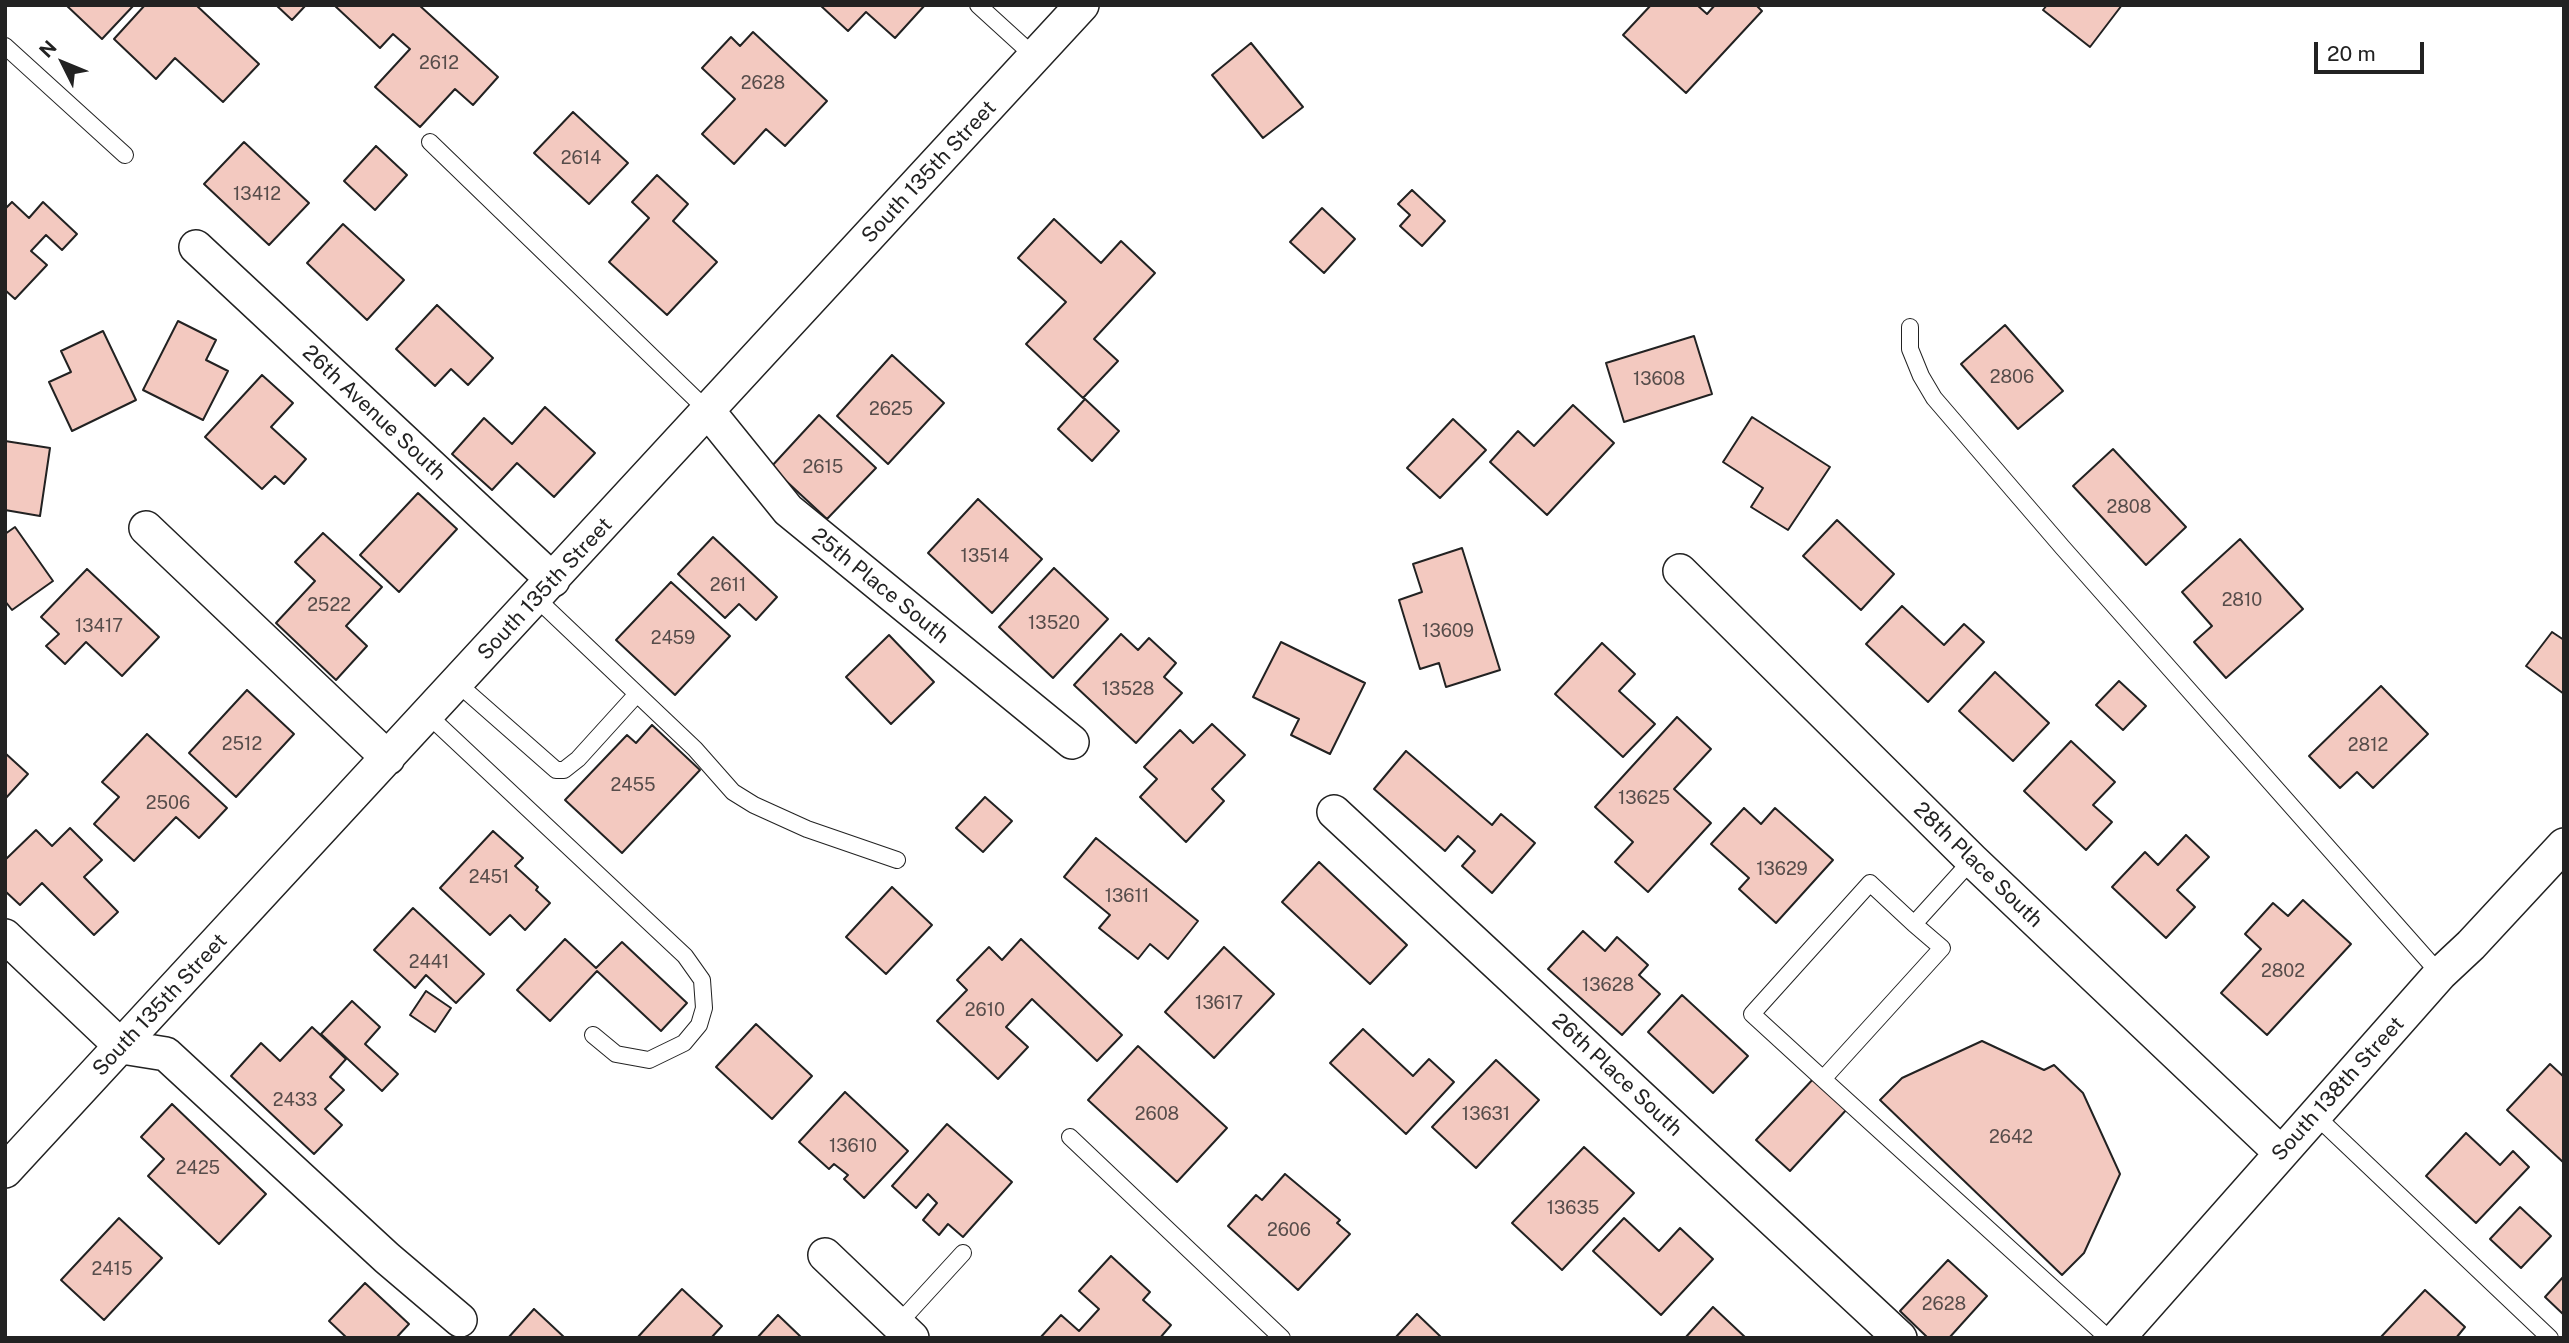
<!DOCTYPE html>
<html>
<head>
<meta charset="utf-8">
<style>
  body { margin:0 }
  #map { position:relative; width:2569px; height:1343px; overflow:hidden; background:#fff; font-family:"Public Sans",sans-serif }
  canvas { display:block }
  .frame { position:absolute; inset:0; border:7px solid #222; pointer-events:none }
  .north { position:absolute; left:28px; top:28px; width:70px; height:70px; -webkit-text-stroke:5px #fff; paint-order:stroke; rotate:313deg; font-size:19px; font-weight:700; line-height:28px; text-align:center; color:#222 }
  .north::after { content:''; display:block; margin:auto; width:24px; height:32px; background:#222; clip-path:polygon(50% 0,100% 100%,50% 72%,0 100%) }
  .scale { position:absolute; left:2314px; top:42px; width:110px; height:32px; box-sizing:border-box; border:4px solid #222; border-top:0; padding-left:9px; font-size:21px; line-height:24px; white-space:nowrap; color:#222; -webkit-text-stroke:5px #fff; paint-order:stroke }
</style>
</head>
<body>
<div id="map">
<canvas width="2569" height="1343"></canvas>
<div class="frame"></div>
<div class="north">N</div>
<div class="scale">20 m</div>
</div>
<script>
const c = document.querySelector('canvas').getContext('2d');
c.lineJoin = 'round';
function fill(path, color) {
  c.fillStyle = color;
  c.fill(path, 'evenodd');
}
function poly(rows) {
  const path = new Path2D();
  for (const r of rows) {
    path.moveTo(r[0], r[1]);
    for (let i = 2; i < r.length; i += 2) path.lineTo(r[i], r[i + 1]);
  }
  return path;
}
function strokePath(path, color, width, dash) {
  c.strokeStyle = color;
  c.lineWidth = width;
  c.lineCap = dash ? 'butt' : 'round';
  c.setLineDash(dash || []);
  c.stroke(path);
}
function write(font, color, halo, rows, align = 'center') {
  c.font = font + ' "Public Sans",sans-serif';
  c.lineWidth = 5;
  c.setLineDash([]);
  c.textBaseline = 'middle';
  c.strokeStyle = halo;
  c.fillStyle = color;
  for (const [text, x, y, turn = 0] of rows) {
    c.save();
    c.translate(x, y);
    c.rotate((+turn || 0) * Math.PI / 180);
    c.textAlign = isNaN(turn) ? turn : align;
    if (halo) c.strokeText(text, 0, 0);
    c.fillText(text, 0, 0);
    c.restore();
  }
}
const building = poly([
  [66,5,134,5,102,39,66,5],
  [145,5,196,5,259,64,223,102,175,58,156,79,114,39,145,5],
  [276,5,306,5,292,20,276,5],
  [334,5,419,5,498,77,473,105,455,89,420,127,375,87,410,49,393,34,380,48,334,5],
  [820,5,925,5,895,38,866,12,848,31,820,5],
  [1651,5,1697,5,1707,14,1715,5,1756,5,1762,11,1686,93,1623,35,1651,5],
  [2047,5,2122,5,2090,47,2043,10,2047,5],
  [753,32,827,101,785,146,766,129,734,164,702,134,735,99,702,68,731,37,740,46,753,32],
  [1251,43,1303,107,1263,138,1212,75,1251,43],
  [573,112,628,163,589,204,534,153,573,112],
  [244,142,309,203,269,245,204,184,244,142],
  [376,146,407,175,375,210,344,181,376,146],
  [657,175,688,204,673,221,717,262,667,315,609,262,649,218,632,202,657,175],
  [1412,190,1445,221,1422,246,1400,226,1410,215,1398,204,1412,190],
  [12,202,29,218,43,202,77,234,62,250,46,235,31,251,47,265,15,299,5,290,5,209,12,202],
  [1322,208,1355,239,1324,273,1290,242,1322,208],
  [1054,219,1101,263,1121,241,1155,273,1094,339,1118,361,1083,398,1026,344,1066,302,1018,258,1054,219],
  [343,224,404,280,367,320,307,263,343,224],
  [437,305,493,358,468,385,451,369,435,386,396,349,437,305],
  [178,321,216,340,206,360,228,371,203,420,143,390,178,321],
  [2005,325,2063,391,2018,429,1961,364,2005,325],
  [103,331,136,400,72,431,49,382,71,372,61,351,103,331],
  [1694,336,1712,394,1624,422,1606,363,1694,336],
  [892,355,944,403,888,464,837,416,892,355],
  [262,375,293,403,271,427,306,459,284,484,275,476,262,489,205,437,262,375],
  [1085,399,1119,431,1092,461,1058,429,1085,399],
  [1573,405,1614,443,1547,515,1490,462,1518,431,1534,446,1573,405],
  [545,407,595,453,554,497,517,463,492,490,452,454,484,418,512,444,545,407],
  [819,415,876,468,827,519,771,467,819,415],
  [1752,417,1830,467,1788,530,1751,507,1763,488,1723,462,1752,417],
  [1453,419,1486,450,1440,498,1407,468,1453,419],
  [5,441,50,448,40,516,5,510,5,441],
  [2113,449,2186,527,2146,565,2073,486,2113,449],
  [418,493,457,529,399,592,360,555,418,493],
  [978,499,1042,559,992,613,928,553,978,499],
  [1837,520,1894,574,1861,610,1803,556,1837,520],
  [15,527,53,581,12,610,5,601,5,534,15,527],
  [323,533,382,587,346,626,367,646,336,680,276,623,315,581,295,562,323,533],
  [713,537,777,597,756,620,739,604,725,618,678,574,713,537],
  [2240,539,2303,609,2226,678,2194,642,2212,626,2182,592,2240,539],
  [1462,548,1500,670,1446,687,1439,663,1420,669,1399,600,1422,592,1413,564,1462,548],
  [1054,568,1108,619,1053,678,999,627,1054,568],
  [87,569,159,637,122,676,86,642,65,664,46,646,59,634,41,617,87,569],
  [671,582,730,636,675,695,616,640,671,582],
  [1902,606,1944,645,1964,624,1984,642,1928,702,1866,644,1902,606],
  [2552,632,2564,640,2564,694,2526,666,2552,632],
  [1121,634,1138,650,1149,638,1176,663,1164,677,1182,693,1136,743,1074,685,1121,634],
  [889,635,934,682,891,724,846,677,889,635],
  [1281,642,1365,683,1330,754,1291,735,1299,719,1253,697,1281,642],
  [1602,643,1635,674,1619,691,1655,724,1623,757,1555,694,1602,643],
  [1995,672,2049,723,2013,761,1959,711,1995,672],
  [2119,681,2146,706,2123,730,2096,705,2119,681],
  [2381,686,2428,734,2373,788,2357,772,2340,788,2309,756,2381,686],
  [247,690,294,734,236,797,189,753,247,690],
  [1677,717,1711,749,1674,789,1711,823,1648,892,1615,862,1633,842,1595,807,1677,717],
  [1212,724,1245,755,1212,789,1224,801,1186,842,1140,797,1157,779,1144,767,1180,730,1193,743,1212,724],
  [652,725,700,770,622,853,565,800,627,735,636,743,652,725],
  [147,734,227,808,199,838,176,817,134,861,94,824,119,797,102,782,147,734],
  [2071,741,2115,782,2093,805,2112,822,2086,850,2024,791,2071,741],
  [1406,751,1492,825,1501,814,1535,843,1492,893,1462,866,1475,851,1458,836,1445,851,1374,789,1406,751],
  [5,753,28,774,5,799,5,753],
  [985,797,1012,821,983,852,956,828,985,797],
  [1744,808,1761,824,1775,808,1833,860,1776,923,1739,889,1749,878,1711,844,1744,808],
  [70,828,102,860,84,877,118,912,94,935,42,883,20,905,5,891,5,860,36,830,52,846,70,828],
  [493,831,523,858,515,866,538,887,536,890,550,903,525,930,510,915,490,935,440,888,493,831],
  [2186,835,2209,857,2177,890,2195,907,2166,938,2112,887,2145,852,2158,865,2186,835],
  [1096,838,1198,921,1168,959,1150,944,1138,959,1099,928,1110,915,1064,877,1096,838],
  [1319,862,1407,945,1370,984,1282,902,1319,862],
  [892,887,932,925,886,974,846,937,892,887],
  [2303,900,2351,944,2267,1035,2221,993,2261,949,2245,934,2273,903,2288,916,2303,900],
  [413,908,484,974,456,1003,426,975,415,988,374,950,413,908],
  [1583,931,1605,951,1617,937,1648,965,1639,975,1660,994,1622,1035,1548,969,1583,931],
  [565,939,596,968,622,942,687,1003,661,1031,597,971,550,1021,517,990,565,939],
  [1021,939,1122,1035,1097,1061,1032,999,1006,1027,1028,1047,998,1079,937,1021,967,990,957,980,989,947,1002,960,1021,939],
  [1224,947,1274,994,1214,1058,1165,1012,1224,947],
  [426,991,451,1008,435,1032,410,1015,426,991],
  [1682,995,1748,1056,1713,1093,1648,1032,1682,995],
  [352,1001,380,1027,365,1044,398,1074,382,1091,321,1034,352,1001],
  [756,1024,812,1076,772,1119,716,1067,756,1024],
  [312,1027,346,1059,330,1077,344,1090,325,1109,342,1125,314,1154,231,1076,261,1043,280,1061,312,1027],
  [1363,1029,1413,1076,1429,1059,1454,1082,1406,1134,1330,1063,1363,1029],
  [1982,1041,2044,1070,2054,1065,2083,1093,2120,1174,2084,1253,2062,1275,1880,1100,1902,1078,1982,1041],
  [1138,1046,1227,1128,1177,1182,1088,1100,1138,1046],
  [1496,1060,1539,1100,1476,1168,1432,1127,1496,1060],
  [2550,1064,2564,1077,2564,1163,2507,1110,2550,1064],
  [1815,1077,1848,1108,1790,1171,1756,1140,1815,1077],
  [845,1092,908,1151,864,1198,844,1179,848,1175,834,1164,829,1169,799,1142,845,1092],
  [172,1104,266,1194,219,1244,148,1176,164,1159,141,1137,172,1104],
  [947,1124,1012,1182,963,1237,948,1224,939,1235,923,1220,937,1203,928,1194,916,1208,892,1186,947,1124],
  [2466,1133,2500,1165,2513,1151,2529,1167,2476,1223,2426,1176,2466,1133],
  [1584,1147,1634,1193,1562,1270,1512,1223,1584,1147],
  [1285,1174,1340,1220,1337,1223,1350,1234,1298,1290,1228,1226,1256,1195,1262,1200,1285,1174],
  [2520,1207,2551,1236,2521,1268,2490,1239,2520,1207],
  [119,1218,162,1258,104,1320,61,1280,119,1218],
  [1624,1218,1659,1251,1680,1228,1713,1259,1661,1315,1593,1251,1624,1218],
  [1111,1256,1150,1292,1143,1300,1171,1325,1160,1338,1040,1338,1061,1315,1079,1331,1099,1309,1079,1291,1111,1256],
  [1948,1260,1987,1296,1949,1338,1928,1338,1900,1311,1948,1260],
  [2564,1276,2564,1315,2545,1297,2564,1276],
  [365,1283,409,1324,396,1338,347,1338,329,1321,365,1283],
  [682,1289,722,1326,711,1338,637,1338,682,1289],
  [2425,1290,2465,1327,2456,1338,2380,1338,2425,1290],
  [1713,1307,1746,1338,1685,1338,1713,1307],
  [534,1309,565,1338,508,1338,534,1309],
  [1417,1314,1442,1338,1395,1338,1417,1314],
  [778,1315,802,1338,757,1338,778,1315]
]);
fill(building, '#f3c9c0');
strokePath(building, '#222', 2);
const lane = poly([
  [978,5,1035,57],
  [5,46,125,155],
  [430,142,708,411],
  [1910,327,1910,349,1921,376,1934,398,2063,548,2440,974],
  [536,598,695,749,733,792,754,805,807,829,897,860],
  [457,683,556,770,564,770,578,759,637,694],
  [428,715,685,956,702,980,704,1008,699,1025,684,1043,649,1060,616,1054,593,1035],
  [1914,924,1942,948,1823,1079,2108,1338],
  [1823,1079,1752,1014,1870,883,1914,924,1972,860],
  [2315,1115,2550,1338],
  [1070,1137,1282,1338],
  [898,1324,963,1253]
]);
const street = poly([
  [196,247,553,580],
  [708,411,788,510,1072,742],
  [146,528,388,758],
  [1680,571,1972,860,2281,1153],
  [1334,812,1900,1338],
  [5,936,122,1047,166,1054,387,1258,460,1320],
  [5,1171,1082,5],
  [825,1255,912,1338],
  [2118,1338,2440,974,2471,945,2564,845]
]);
strokePath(lane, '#222', 18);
strokePath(street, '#222', 36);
strokePath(lane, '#fff', 16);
strokePath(street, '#fff', 33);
write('18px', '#564c4a', null, [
  ["2612",439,63],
  ["2628",763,83],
  ["2614",581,158],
  ["13412",257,194],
  ["2806",2012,377],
  ["13608",1659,379],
  ["2625",891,409],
  ["2615",823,467],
  ["2808",2129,507],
  ["13514",985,556],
  ["2611",728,585],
  ["2810",2242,600],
  ["2522",329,605],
  ["13520",1054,623],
  ["13417",99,626],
  ["13609",1448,631],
  ["2459",673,638],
  ["13528",1128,689],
  ["2512",242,744],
  ["2812",2368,745],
  ["2455",633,785],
  ["13625",1644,798],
  ["2506",168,803],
  ["13629",1782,869],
  ["2451",489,877],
  ["13611",1127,896],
  ["2441",429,962],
  ["2802",2283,971],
  ["13628",1608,985],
  ["13617",1219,1003],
  ["2610",985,1010],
  ["2433",295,1100],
  ["2608",1157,1114],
  ["13631",1486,1114],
  ["2642",2011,1137],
  ["13610",853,1146],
  ["2425",198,1168],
  ["13635",1573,1208],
  ["2606",1289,1230],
  ["2415",112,1269],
  ["2628",1944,1304]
]);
write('21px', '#222', '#fff', [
  ["South 135th Street",929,172,-47],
  ["26th Avenue South",374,413,43],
  ["25th Place South",880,586,39],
  ["South 135th Street",545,589,-47],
  ["28th Place South",1978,865,44],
  ["South 135th Street",160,1005,-47],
  ["26th Place South",1617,1075,43],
  ["South 138th Street",2338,1089,-48]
]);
</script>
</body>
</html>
